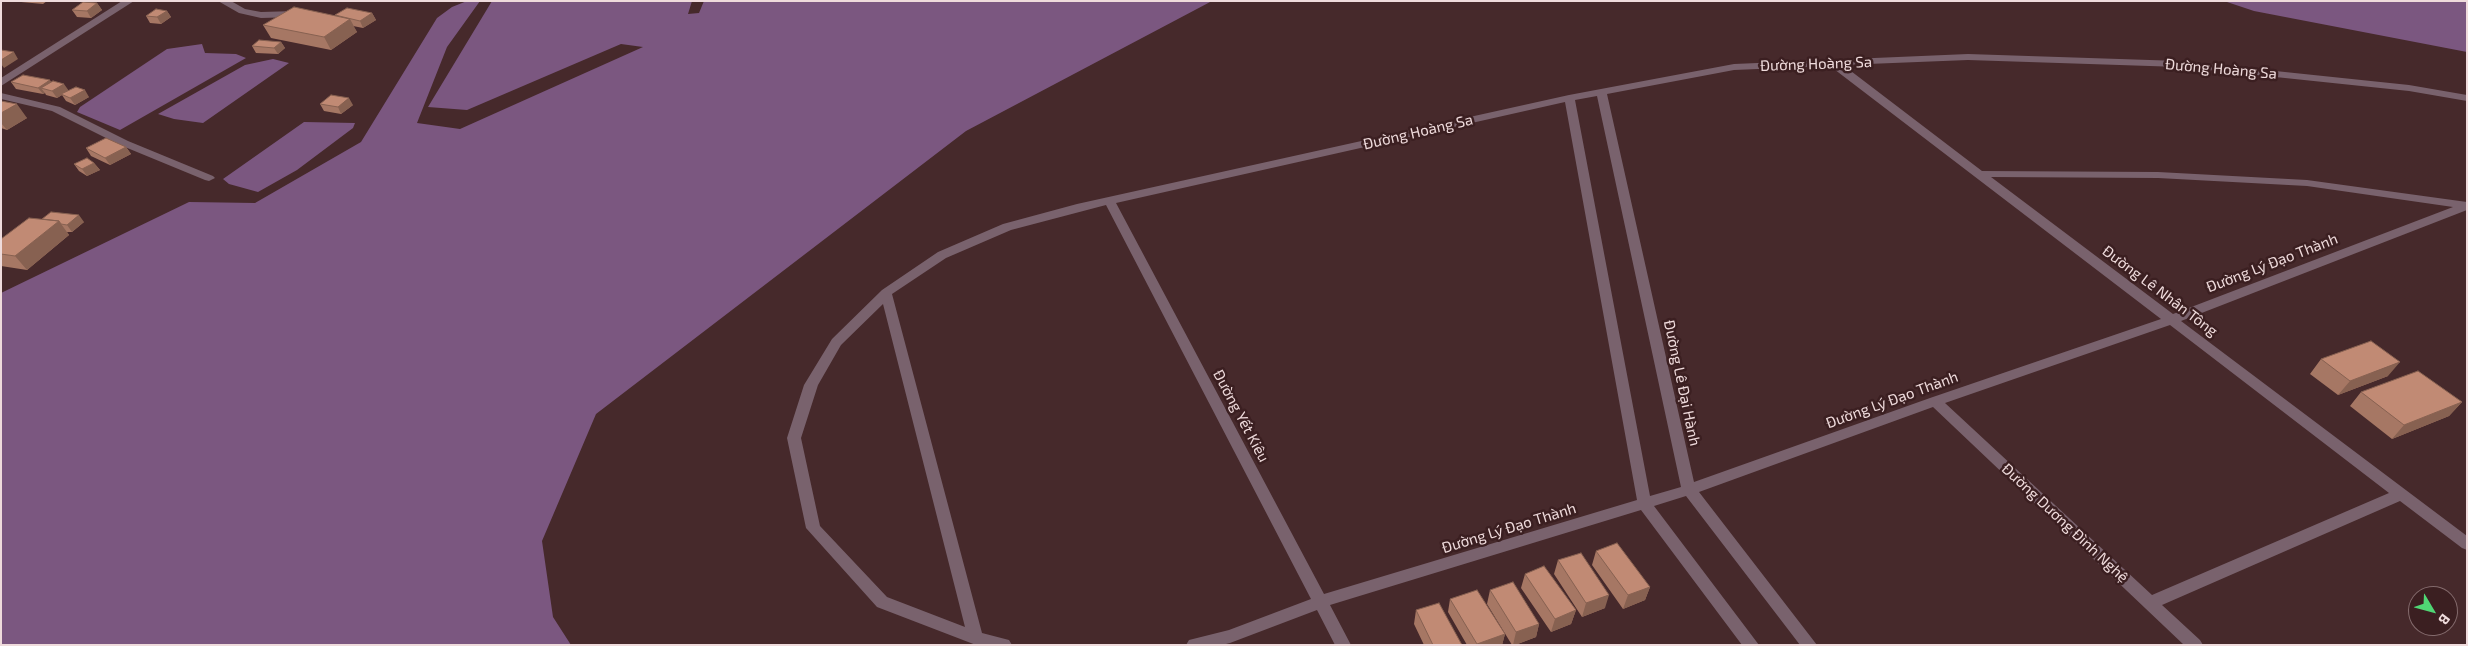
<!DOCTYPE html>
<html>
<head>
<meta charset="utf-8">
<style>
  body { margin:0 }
  #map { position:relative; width:2468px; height:646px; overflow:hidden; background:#46292b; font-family:"Exo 2",sans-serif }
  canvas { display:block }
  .frame { position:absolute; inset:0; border:2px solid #efdbdc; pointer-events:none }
  .north { position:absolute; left:2408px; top:586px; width:50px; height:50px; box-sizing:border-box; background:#3b1f21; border:1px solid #836a6c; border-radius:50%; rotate:127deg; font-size:14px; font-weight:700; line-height:20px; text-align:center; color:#efdbdc }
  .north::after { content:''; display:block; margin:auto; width:18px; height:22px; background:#50d674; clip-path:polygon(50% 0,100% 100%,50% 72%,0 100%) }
</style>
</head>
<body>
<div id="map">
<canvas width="2468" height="646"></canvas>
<div class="frame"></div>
<div class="north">B</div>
</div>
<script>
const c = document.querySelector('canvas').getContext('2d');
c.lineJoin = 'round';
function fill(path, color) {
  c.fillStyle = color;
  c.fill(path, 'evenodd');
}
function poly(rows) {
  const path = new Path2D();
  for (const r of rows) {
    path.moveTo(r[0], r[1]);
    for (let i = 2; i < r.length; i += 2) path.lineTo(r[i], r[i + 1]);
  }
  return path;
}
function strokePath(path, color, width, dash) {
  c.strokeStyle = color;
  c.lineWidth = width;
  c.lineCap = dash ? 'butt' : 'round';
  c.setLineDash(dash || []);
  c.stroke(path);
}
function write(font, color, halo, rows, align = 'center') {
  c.font = font + ' "Exo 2",sans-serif';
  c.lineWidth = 5;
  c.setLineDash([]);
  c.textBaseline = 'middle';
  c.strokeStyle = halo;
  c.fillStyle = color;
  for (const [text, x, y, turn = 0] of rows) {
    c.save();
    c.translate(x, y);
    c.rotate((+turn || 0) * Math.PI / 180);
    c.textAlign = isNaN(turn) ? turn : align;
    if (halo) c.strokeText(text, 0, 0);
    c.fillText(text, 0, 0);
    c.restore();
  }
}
fill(poly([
  [467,1,480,1,447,47,417,123,460,129,643,47,621,44,467,110,428,107,492,1,692,1,688,14,699,13,704,1,1212,1,966,131,596,414,542,541,553,617,571,645,1,645,1,293,189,202,255,203,361,142,437,18,452,7],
  [2224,1,2467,1,2467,52,2254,11],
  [202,44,205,53,236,54,246,58,120,130,77,112,80,107,167,49],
  [273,59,289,63,203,123,174,119,158,114,245,65],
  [304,122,355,123,353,128,297,170,258,192,229,184,223,179]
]), '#7b5780');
fill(poly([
  [218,1,231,1,245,9,261,12,296,11,301,14,296,17,261,18,239,13,218,1],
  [1968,54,2180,61,2409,85,2467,95,2467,101,2409,91,2180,67,1968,60,1843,65,1982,171,2158,172,2307,180,2467,202,2467,210,2181,321,2467,536,2467,550,2462,548,2400,501,2162,605,2200,640,2203,645,2184,645,1933,407,1699,492,1817,645,1800,645,1686,496,1654,506,1759,645,1742,645,1641,510,1330,605,1351,645,1335,645,1317,610,1230,643,1222,645,1186,645,1189,640,1229,630,1311,599,1106,205,1011,230,946,258,892,294,982,633,1009,640,1012,645,976,645,877,607,806,528,787,438,804,385,832,339,882,290,938,252,1003,224,1077,204,1569,95,1734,64,1968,54],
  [1830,66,2161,319,1930,398,1694,482,1607,94,1734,70,1830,66],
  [1597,96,1681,487,1650,496,1575,100,1597,96],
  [1565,102,1637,500,1324,594,1116,203,1565,102],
  [1991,177,2158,178,2307,186,2453,207,2173,314,1991,177],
  [883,304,965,627,887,597,820,526,801,438,818,385,841,345,883,304],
  [2170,325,2389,493,2152,595,1945,403,2170,325],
  [1,93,60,107,128,141,213,176,215,178,209,181,205,180,120,145,52,111,1,99,1,93]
]), '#79626d');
fill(poly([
  [122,1,134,1,1,86,1,78,122,1]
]), '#79626d');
fill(poly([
  [20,1,47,1,43,4,21,2],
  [97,3,102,10,91,18,77,17,72,10],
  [167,11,171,17,161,24,150,23,146,16],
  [372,13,376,20,363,28,353,26,357,32,331,50,271,38,263,25,335,16],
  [281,42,285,48,278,54,256,53,252,46],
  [11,82,51,82,69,91,89,97,75,105,66,101,62,95,57,98,46,95,45,93,43,94,16,89],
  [1,101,27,118,7,130,1,128],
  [320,104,353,105,341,114,324,111],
  [126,147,131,154,110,165,91,156,86,148],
  [94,163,100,170,87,176,79,171,74,164],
  [42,219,84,222,72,232,67,232,69,235,27,270,1,266,1,239],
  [2321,359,2388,376,2338,395,2310,374],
  [2361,392,2462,402,2449,416,2392,439,2350,406],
  [1596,551,1650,587,1645,600,1623,609,1592,565],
  [1558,560,1605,608,1582,617,1554,574],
  [1525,574,1576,610,1571,624,1551,632,1521,588],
  [1490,590,1539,624,1536,637,1515,645,1512,645,1487,604],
  [1450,599,1505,634,1502,645,1467,645,1448,612],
  [1416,610,1462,645,1424,645,1414,624]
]), '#a67764');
fill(poly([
  [97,3,102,10,91,18,87,11],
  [167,11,171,17,161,24,157,17],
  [372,13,376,20,363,28,360,21],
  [350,19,357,32,331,50,324,37],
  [281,42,285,48,278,54,274,48],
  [14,52,18,59,4,68,1,64,1,60],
  [50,80,55,87,41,88,45,93,43,94,38,88],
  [64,84,69,91,57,98,52,91],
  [85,90,89,97,75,105,70,98],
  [349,98,353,105,341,114,338,107],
  [17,104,27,118,7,130,1,123,1,113],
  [126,147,131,154,110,165,105,158],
  [94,163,100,170,87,176,82,169],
  [79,215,84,222,72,232,67,225],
  [59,221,69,235,27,270,15,256],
  [2400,362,2388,376,2338,395,2350,381],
  [2462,402,2449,416,2392,439,2404,425],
  [1650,587,1645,600,1623,609,1628,595],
  [1609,595,1605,608,1582,617,1586,603],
  [1576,610,1571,624,1551,632,1555,619],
  [1539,624,1536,637,1515,645,1513,645,1516,632],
  [1505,634,1502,645,1477,645,1477,644]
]), '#876151');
const building = poly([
  [83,2,97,3,87,11,72,10,83,2],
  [294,7,350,19,324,37,263,25,294,7],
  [347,8,372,13,360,21,335,15,347,8],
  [156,9,167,11,157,17,146,16,156,9],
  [259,40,281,42,274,48,252,46,259,40],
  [1,50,14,52,1,60,1,50],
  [23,75,50,80,38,88,11,82,23,75],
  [53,81,64,84,52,91,41,88,53,81],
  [76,87,85,90,70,98,61,94,76,87],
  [331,95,349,98,338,107,320,104,331,95],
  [1,101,17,104,1,113,1,101],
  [106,138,126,147,105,158,86,148,106,138],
  [87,158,94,163,82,169,74,164,87,158],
  [51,212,79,215,67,225,61,224,59,221,42,219,51,212],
  [29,218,59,221,15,256,1,254,1,239,29,218],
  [2371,341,2400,362,2350,381,2321,359,2371,341],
  [2418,371,2462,402,2404,425,2361,392,2418,371],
  [1617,543,1650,587,1628,595,1596,551,1617,543],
  [1581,553,1609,595,1586,603,1558,560,1581,553],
  [1544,566,1576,610,1555,619,1525,574,1544,566],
  [1513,582,1539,624,1516,632,1490,590,1513,582],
  [1477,590,1505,634,1477,644,1450,599,1477,590],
  [1439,603,1462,645,1433,645,1416,610,1439,603]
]);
fill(building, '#c18a74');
strokePath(building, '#876151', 1);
write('15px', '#efdbdc', '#3b1f21', [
  ["Đường Hoàng Sa",1816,64,-2],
  ["Đường Hoàng Sa",2221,69,5],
  ["Đường Hoàng Sa",1418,132,-13],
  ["Đường Lý Đạo Thành",2272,263,-21],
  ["Đường Lê Nhân Tông",2160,291,37],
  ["Đường Lê Đại Hành",1682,383,78],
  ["Đường Lý Đạo Thành",1892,400,-20],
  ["Đường Yết Kiêu",1241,416,62],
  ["Đường Dương Đình Nghệ",2065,523,43],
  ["Đường Lý Đạo Thành",1509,528,-17]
]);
</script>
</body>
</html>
